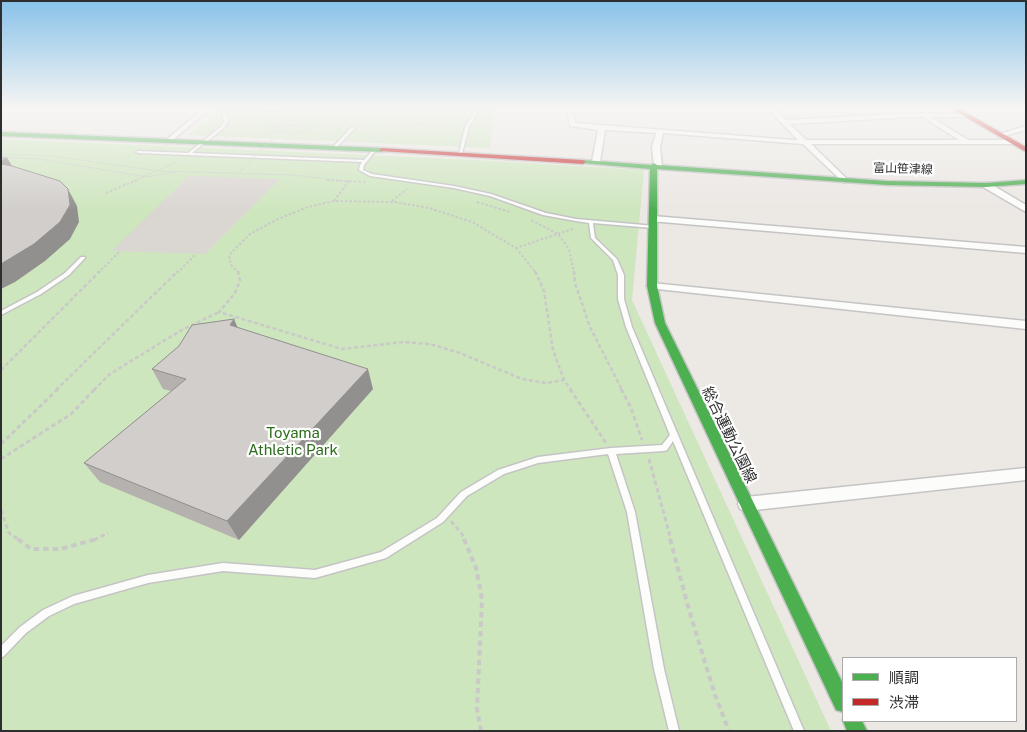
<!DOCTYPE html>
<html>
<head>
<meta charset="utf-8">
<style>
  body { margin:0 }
  #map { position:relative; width:1027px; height:732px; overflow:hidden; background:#ece8e4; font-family:"Public Sans","Noto Sans JP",sans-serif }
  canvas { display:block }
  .frame { position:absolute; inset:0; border:2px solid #2e2e2e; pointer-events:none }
  .legend { position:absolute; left:842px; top:657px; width:175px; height:65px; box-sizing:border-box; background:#fff; border:1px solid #ababab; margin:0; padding:6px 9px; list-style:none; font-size:15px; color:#2e2e2e }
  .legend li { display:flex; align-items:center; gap:10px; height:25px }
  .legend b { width:25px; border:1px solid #ababab }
</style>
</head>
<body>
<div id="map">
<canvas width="1027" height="732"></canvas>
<div class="frame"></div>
<ul class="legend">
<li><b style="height:6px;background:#4caf50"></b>順調</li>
<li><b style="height:6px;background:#c62828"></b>渋滞</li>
</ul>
</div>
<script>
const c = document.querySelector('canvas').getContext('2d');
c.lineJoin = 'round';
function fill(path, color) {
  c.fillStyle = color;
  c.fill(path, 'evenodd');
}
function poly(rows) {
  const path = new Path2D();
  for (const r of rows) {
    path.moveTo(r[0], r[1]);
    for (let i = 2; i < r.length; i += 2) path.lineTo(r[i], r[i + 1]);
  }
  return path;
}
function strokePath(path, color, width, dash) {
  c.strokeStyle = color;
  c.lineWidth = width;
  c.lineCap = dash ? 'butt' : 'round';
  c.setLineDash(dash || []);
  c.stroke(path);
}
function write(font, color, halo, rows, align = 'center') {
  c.font = font + ' "Public Sans","Noto Sans JP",sans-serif';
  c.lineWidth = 4.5;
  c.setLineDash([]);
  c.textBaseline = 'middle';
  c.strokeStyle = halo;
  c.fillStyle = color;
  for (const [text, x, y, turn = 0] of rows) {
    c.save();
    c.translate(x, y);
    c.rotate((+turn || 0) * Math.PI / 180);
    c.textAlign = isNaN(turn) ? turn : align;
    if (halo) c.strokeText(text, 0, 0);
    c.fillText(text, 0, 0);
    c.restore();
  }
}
fill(poly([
  [221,108,495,108,490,148,189,135],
  [1,139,458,159,644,170,632,300,831,731,1,731]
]), '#cee6be');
fill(poly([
  [189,176,280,179,205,254,112,251]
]), '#dad6d2');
const lane = poly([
  [228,108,231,108,226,114,228,121,224,128,192,153,364,160,374,149,376,150,364,165,363,170,372,174,454,186,491,194,546,213,576,219,655,226,655,228,653,228,593,223,595,238,617,259,624,275,624,299,632,327,804,731,794,731,673,441,667,450,664,451,616,454,635,512,664,669,679,731,669,731,654,669,627,512,608,454,538,463,504,474,467,496,443,522,386,558,315,578,223,571,148,583,74,604,49,616,26,633,4,656,1,658,1,646,20,627,43,610,73,596,148,575,223,563,315,570,381,552,437,518,461,492,498,470,538,457,611,448,662,445,670,435,626,327,618,299,618,275,613,260,591,238,589,223,576,221,543,215,490,196,454,188,370,176,359,170,360,165,362,162,138,153,136,152,138,151,188,153,222,126,224,121,222,114,228,108],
  [477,108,480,108,469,127,462,153,459,154,465,127,477,108],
  [352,127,355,128,335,149,333,149,333,147,352,127],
  [81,257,85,257,85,258,69,275,41,294,1,315,1,311,37,292,65,273,81,257]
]);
const street = poly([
  [204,108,211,108,169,143,165,143,165,141,204,108],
  [566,108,572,108,575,123,793,140,798,140,767,108,774,108,786,120,911,113,966,114,969,116,968,117,931,117,968,140,1012,140,1016,142,1012,144,811,144,846,178,846,182,843,182,803,144,663,133,660,147,662,166,658,168,654,166,652,147,656,133,605,130,600,162,596,164,592,162,598,130,570,126,566,108],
  [911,117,923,117,959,140,806,140,790,124,911,117],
  [1026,126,1026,130,1000,137,997,135,1026,126],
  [983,183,989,183,1026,205,1026,212,983,187,983,183],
  [653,216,1026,247,1026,253,650,221,650,217,653,216],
  [652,283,1026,321,1026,329,648,288,647,286,648,284,652,283],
  [1026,468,1026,480,746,511,740,509,738,504,740,499,746,497,1026,468]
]);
const fast = poly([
  [1,132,382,148,385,150,382,152,1,136,1,132],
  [583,160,651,165,654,163,657,165,887,181,986,183,1026,180,1026,184,986,187,887,185,657,169,657,286,665,323,843,684,843,712,836,710,655,323,647,286,650,169,581,163,580,162,583,160],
  [843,719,843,721,862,721,867,731,847,731,843,721,843,719]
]);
const jam = poly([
  [950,108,958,108,1026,147,1026,152,950,108],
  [382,148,583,160,586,162,583,164,380,151,380,149,382,148]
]);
strokePath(lane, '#c5c4c5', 3);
strokePath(street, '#c5c4c5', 3);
strokePath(fast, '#c5c4c5', 3);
strokePath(jam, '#c5c4c5', 3);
strokePath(poly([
  [234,116,270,111,303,110,360,119,422,115,462,119],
  [359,122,458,126],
  [330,124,348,122],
  [424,124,429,115],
  [232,126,265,120,315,121,330,124,342,130],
  [260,127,301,126,275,124,305,124,308,122],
  [275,127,273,128,296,128,295,130,302,132],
  [300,127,311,129],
  [262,131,274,130],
  [270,135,273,133,290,133,273,131,295,130],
  [291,136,326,123],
  [1,154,51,156,160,171,294,175,345,181],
  [1,157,39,159,147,177,175,172],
  [134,181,177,162]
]), '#c9c9c8', 1, [2, 1]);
strokePath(poly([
  [327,180,366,182],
  [106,193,137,180],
  [334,201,349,181],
  [392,201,407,189],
  [477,202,510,212],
  [531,220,558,234,569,249,574,273],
  [516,248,536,273],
  [98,273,120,251],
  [177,273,196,254],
  [239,273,231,265,229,255,250,234,278,219,308,207,334,201,395,202,429,208,472,222,516,248,575,228]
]), '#c9c9c8', 2, [2.5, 2]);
strokePath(poly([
  [238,271,240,281,235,293,219,312,342,349,403,342,430,344,460,353,522,379,546,383,564,380,571,390],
  [535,271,544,291,553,350,564,380],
  [574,271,575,283,590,327,622,390],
  [1,370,100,271],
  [56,390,178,271],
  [94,390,110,374,180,331,219,312]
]), '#c9c9c8', 2.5, [4, 2.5]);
strokePath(poly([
  [570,389,606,443],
  [621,389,631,408,642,440],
  [1,444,58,389],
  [1,459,71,414,95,389],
  [649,459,671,540],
  [1,510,9,533,19,540],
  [451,521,462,534,465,540],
  [94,540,108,533]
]), '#c9c9c8', 3, [4.5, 3]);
strokePath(poly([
  [18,539,31,549,60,549,97,539],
  [464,539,476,568,482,599,477,709,481,731],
  [670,539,689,610,715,695,729,731]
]), '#c9c9c8', 4, [5.5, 4]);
fill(lane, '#fcfcfb');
fill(street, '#fcfcfb');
fill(fast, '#4caf50');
fill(jam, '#c62828');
strokePath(poly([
  [234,178,273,138]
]), '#c9c9c8', 1, [2, 1]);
fill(poly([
  [237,327,373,389,239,540,100,482,84,463,171,391,163,389,152,369]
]), '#b4b1af');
fill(poly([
  [7,158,17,173,1,171,1,161],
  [68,189,77,206,79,222,70,239,45,261,15,282,1,289,1,264],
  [234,319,242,338,230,325],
  [368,369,373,389,239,540,227,521]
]), '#92908e');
const building = poly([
  [1,158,7,158,1,161,1,158],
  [1,164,12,166,60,181,68,189,70,205,60,222,34,244,1,264,1,164],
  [234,319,230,325,368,369,227,521,84,463,186,379,152,369,179,346,192,325,234,319]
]);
fill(building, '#d1cecb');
strokePath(building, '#92908e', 1);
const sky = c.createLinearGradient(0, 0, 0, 211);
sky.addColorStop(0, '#88c2ea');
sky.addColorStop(0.51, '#f6f5f3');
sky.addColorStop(1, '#f6f5f300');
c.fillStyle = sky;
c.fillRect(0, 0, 1027, 211);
write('12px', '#2e2e2e', '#fff', [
  ["富山笹津線",903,169,2]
]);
write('15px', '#2c6e1b', '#fff', [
  ["Toyama",293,433],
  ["Athletic Park",293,450]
]);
write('15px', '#2e2e2e', '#fff', [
  ["総合運動公園線",729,435,64]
]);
</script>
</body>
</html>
